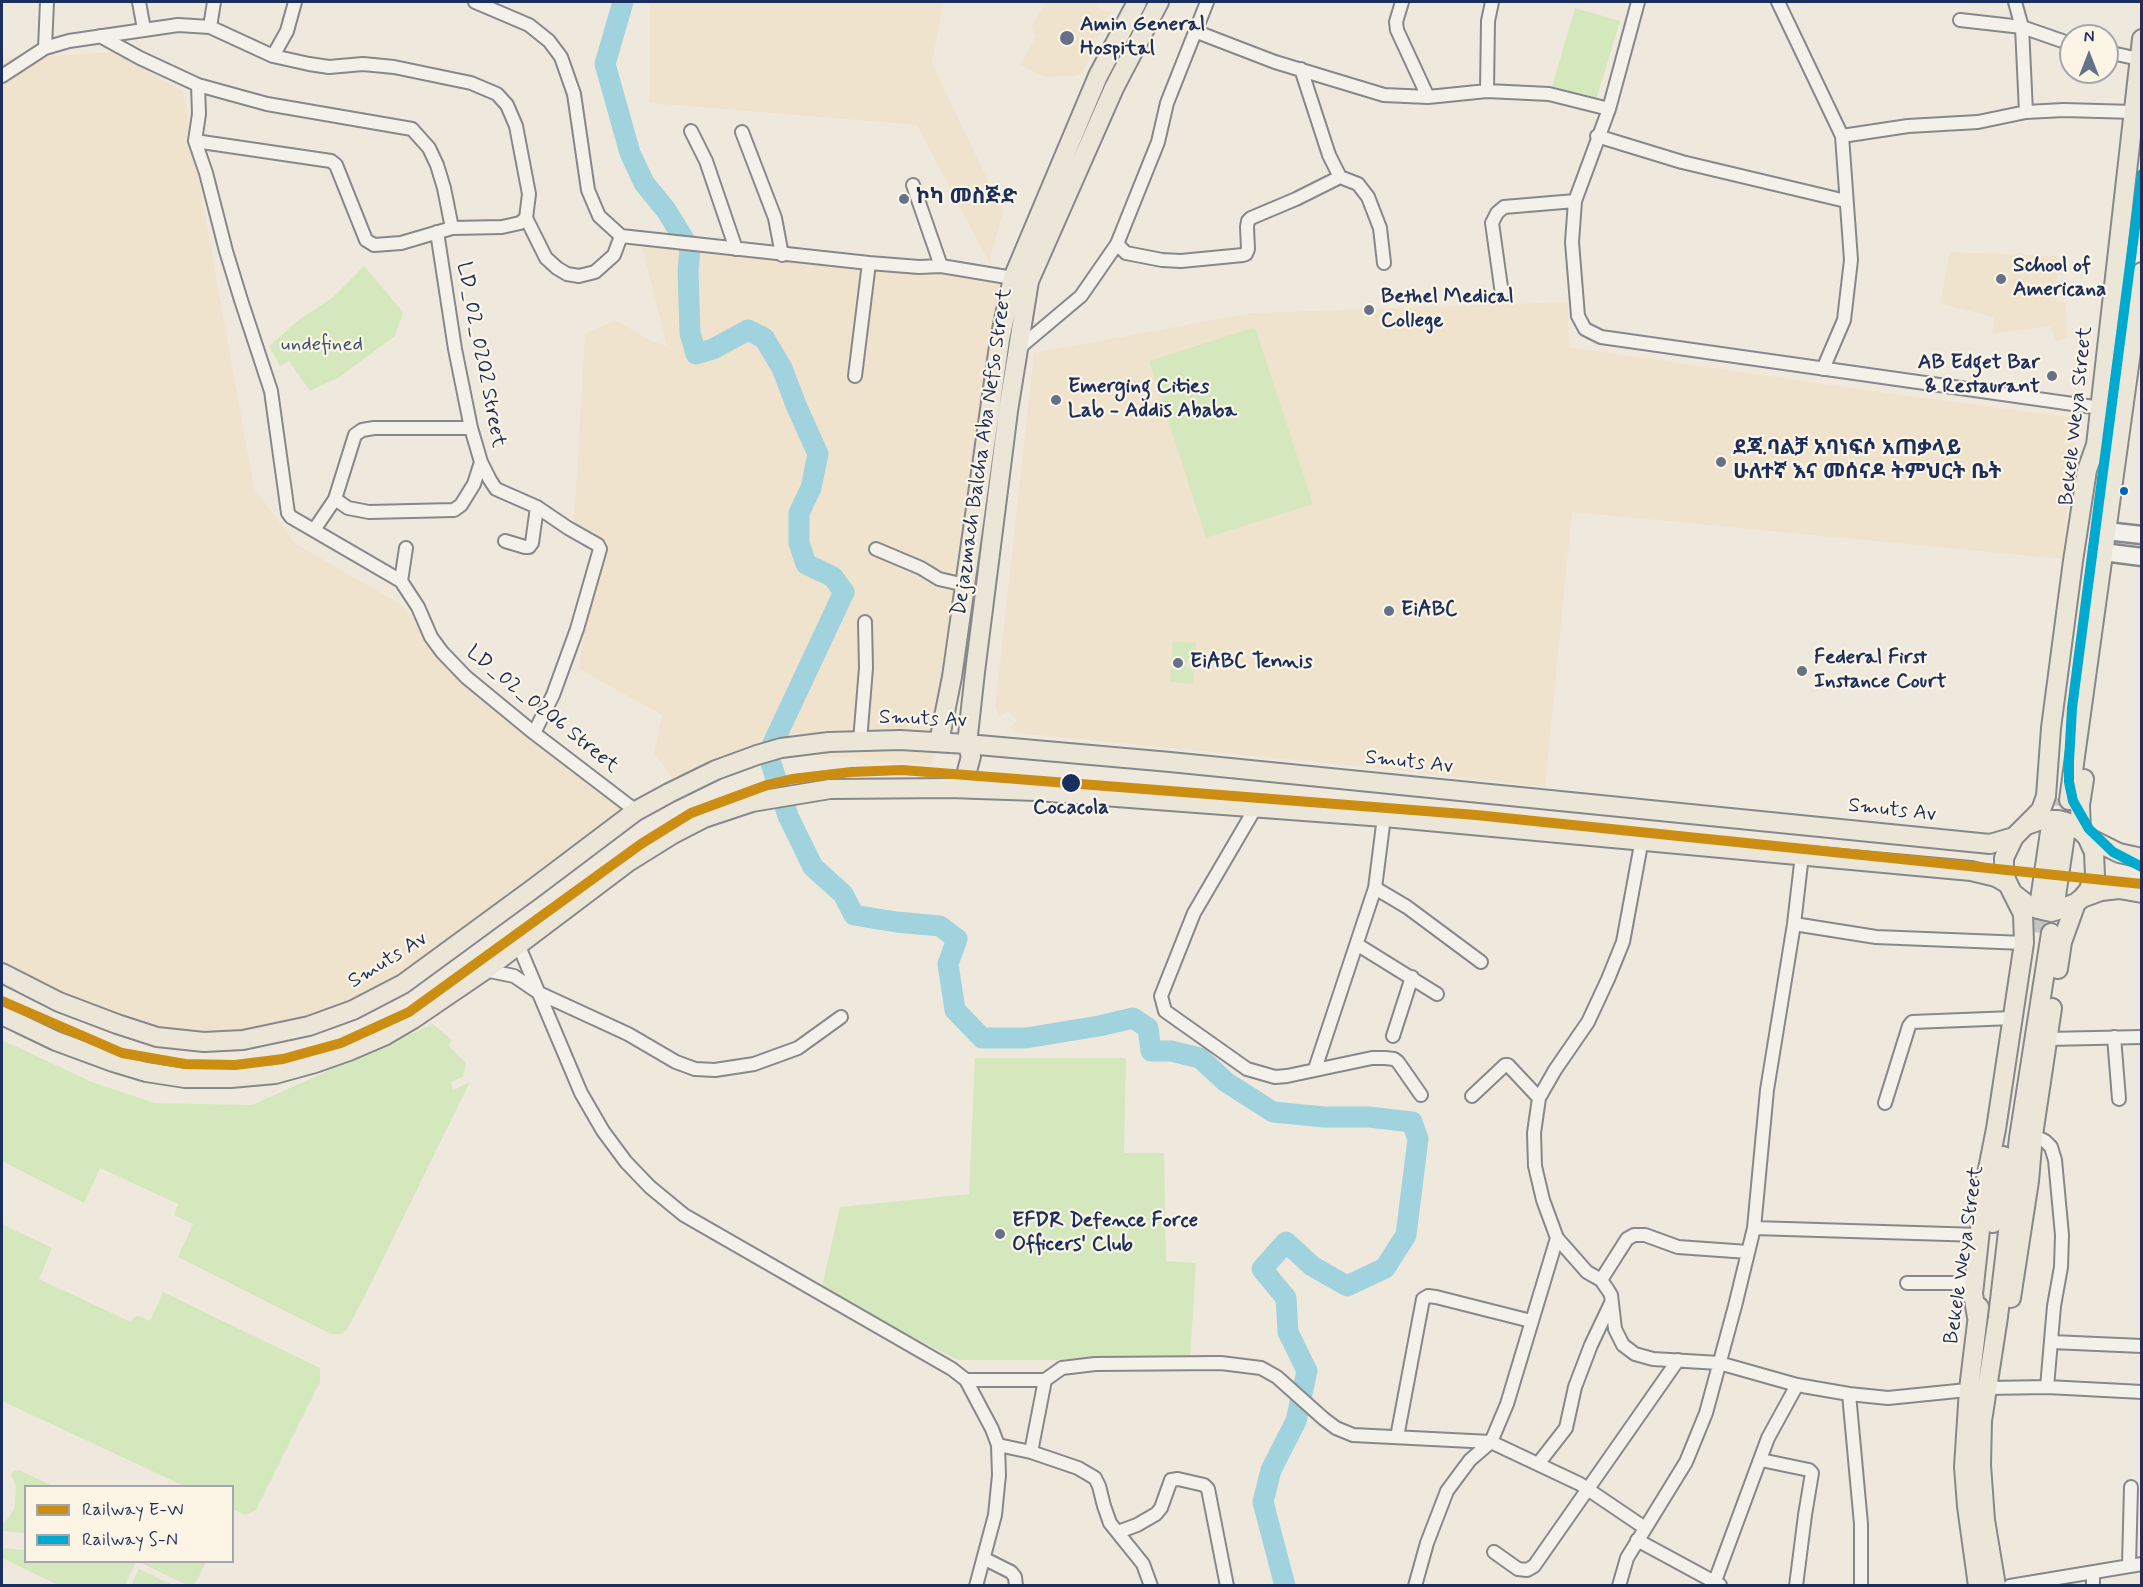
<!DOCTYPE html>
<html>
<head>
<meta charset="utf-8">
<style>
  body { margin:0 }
  #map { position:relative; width:2143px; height:1587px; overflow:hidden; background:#efe9dd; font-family:Mynerve,sans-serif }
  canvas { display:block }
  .frame { position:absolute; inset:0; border:3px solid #1b2f5e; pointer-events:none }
  .legend { position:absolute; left:24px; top:1485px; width:210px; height:78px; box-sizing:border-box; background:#fcf5e5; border:2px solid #a2a6af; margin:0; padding:8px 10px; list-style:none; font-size:18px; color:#1b2f5e }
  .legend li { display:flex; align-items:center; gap:12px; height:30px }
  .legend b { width:30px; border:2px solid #a2a6af }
  .north { position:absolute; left:2059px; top:24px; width:60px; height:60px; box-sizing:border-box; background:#fcf5e5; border:2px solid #a2a6af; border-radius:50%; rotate:0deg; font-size:16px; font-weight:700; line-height:24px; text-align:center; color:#1b2f5e }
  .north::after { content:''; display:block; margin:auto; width:21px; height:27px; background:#65708a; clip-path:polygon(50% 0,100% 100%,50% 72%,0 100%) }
</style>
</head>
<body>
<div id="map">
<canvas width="2143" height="1587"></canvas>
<div class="frame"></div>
<ul class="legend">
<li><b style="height:8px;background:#cb8e13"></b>Railway E-W</li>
<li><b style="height:8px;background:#00a9ce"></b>Railway S-N</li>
</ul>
<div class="north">N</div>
</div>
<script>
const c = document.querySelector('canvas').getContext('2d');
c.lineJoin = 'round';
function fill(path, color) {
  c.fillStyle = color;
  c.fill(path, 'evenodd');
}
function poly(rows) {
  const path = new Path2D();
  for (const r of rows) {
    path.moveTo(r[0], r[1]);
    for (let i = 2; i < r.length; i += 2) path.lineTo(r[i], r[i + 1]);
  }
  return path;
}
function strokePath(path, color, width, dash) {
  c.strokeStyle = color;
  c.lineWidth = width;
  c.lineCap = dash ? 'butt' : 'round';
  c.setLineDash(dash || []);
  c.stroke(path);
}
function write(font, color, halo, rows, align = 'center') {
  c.font = font + ' Mynerve,"Noto Sans Ethiopic",sans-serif';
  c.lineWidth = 4.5;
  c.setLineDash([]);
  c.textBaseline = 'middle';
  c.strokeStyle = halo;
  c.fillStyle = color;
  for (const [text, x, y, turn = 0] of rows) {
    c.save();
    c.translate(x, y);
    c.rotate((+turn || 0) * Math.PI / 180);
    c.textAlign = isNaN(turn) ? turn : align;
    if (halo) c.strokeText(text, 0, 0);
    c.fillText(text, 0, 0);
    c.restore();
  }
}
fill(poly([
  [650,2,944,2,932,63,1003,212,989,263,917,125,650,103],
  [1044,2,1097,2,1100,8,1110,13,1082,74,1074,76,1045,77,1020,65,1036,36,1031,27,1044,5],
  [114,52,183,91,254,488,296,544,397,602,538,735,625,808,394,982,327,1013,246,1033,160,1030,87,1006,2,966,2,62,9,58],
  [640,239,1013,278,932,765,768,752,683,780,673,779,654,753,662,715,579,669,584,632,606,548,573,539,585,334,616,320,649,340,667,346],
  [1950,252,2058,256,2056,302,2066,303,2067,338,2056,341,2050,326,1992,334,1994,317,1940,304],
  [1568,302,1569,347,1887,393,2077,418,2062,559,1572,512,1545,787,1378,768,1016,733,1010,727,1017,721,1008,711,1000,717,995,708,1034,353,1251,313]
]), '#f0e3ce');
fill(poly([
  [1575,8,1620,21,1596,100,1552,87],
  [364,266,403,312,395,336,338,378,310,391,289,361,280,366,269,346,300,319,332,298],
  [1255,327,1313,504,1206,538,1149,361],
  [1173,641,1196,643,1195,657,1189,657,1185,665,1188,669,1194,670,1193,684,1170,682],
  [433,1024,452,1040,448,1045,466,1063,463,1077,451,1082,453,1090,470,1082,371,1283,348,1328,342,1334,331,1334,178,1257,193,1224,174,1215,178,1204,100,1168,84,1203,2,1161,2,1040,92,1082,155,1103,252,1105],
  [975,1058,1126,1058,1124,1153,1164,1153,1166,1261,1196,1263,1190,1360,958,1360,821,1291,840,1207,969,1194],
  [2,1224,52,1248,39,1279,131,1322,136,1315,150,1321,163,1292,320,1368,320,1382,256,1510,245,1515,233,1509,232,1486,184,1486,2,1401],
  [19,1470,53,1486,26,1486,25,1533,2,1531,2,1525,9,1517,15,1507,16,1486,11,1475,13,1471],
  [2,1548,25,1550,26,1562,136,1562,125,1585,58,1585,2,1558],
  [144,1562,206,1562,194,1586,187,1585,143,1564],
  [139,1569,173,1585,131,1585]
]), '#d5e8bd');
strokePath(poly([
  [623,2,605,64,630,153,644,183,666,210,690,249,688,270,690,333,696,354,713,349,748,330,764,338,782,368,796,405,818,454,811,488,799,513,799,543,806,564,833,577,844,592,768,754,788,816,813,867,843,894,854,915,896,922,940,926,957,939,948,964,955,1010,982,1038,1026,1038,1099,1026,1133,1018,1148,1028,1151,1051,1171,1051,1200,1058,1226,1082,1273,1112,1324,1117,1369,1117,1412,1122,1418,1139,1406,1235,1385,1268,1347,1286,1312,1266,1286,1242,1262,1269,1286,1298,1288,1332,1307,1371,1296,1421,1271,1470,1263,1502,1285,1586]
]), '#a1d3df', 21);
strokePath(poly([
  [2050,832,2055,798],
  [2035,932,2040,900]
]), '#c5c4c4', 18, [18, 9]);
const street = poly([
  [139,2,144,29],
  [475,2,529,25,549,41,561,57,574,94,588,190,599,216,621,236],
  [1402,2,1396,22,1397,30,1428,97],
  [1638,2,1609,109,1575,201,1572,242,1578,316,1585,329,1601,337,2101,408],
  [1778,2,1842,136,1851,260,1844,320,1823,369],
  [2015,2,2022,27,2026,112],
  [1960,20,2022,27,2071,44],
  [210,27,214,2],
  [1197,32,1275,62,1384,95,1428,97,1487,91,1549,94,1609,109],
  [100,36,140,58,198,85,267,104,412,129,429,148,437,165,444,188,452,228],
  [45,48,47,2],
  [2107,52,2139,59],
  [273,56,287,31,295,2],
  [1301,69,1329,155,1340,177],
  [2,76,45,48,69,41,178,25,210,27,273,56,309,64,329,67,363,64,394,67,471,83,497,94,507,105,516,126,529,194,526,218],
  [198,85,199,114,195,141,206,173,226,251,241,300,271,391,288,513,291,517,401,581,418,607,431,637,442,652,466,677,534,733,636,811],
  [1487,91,1488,21,1492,2],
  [691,131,706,161,736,249],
  [742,132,775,218,782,255],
  [1597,136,1682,162,1846,201],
  [1842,136,1908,126,1978,122,2026,112,2064,110,2134,112],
  [195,141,331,161,336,165,366,240,374,245,401,243,452,228,502,227,520,223,526,218],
  [913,185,941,266],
  [526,218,546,258,557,268,567,274,579,276,595,272,614,255,621,236],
  [437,232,455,349,471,428,481,462,490,480,496,489,537,507,568,528,598,545,600,549,577,629,553,695,534,733],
  [621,236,869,263,919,267,941,266,1019,279],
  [1117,244,1126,253,1162,260,1181,261,1243,255,1246,254,1248,249,1247,227,1248,221,1251,218,1296,199,1340,177,1358,184,1368,197,1380,228,1384,263],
  [1502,294,1492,223,1497,213,1504,207,1575,201],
  [1018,349,1081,296,1117,244,1158,142,1167,103,1207,2],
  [855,376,869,263],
  [335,499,348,508,369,512,454,510,461,505,474,484,481,462],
  [314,530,335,499,355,435,362,430,374,428,471,428],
  [505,541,525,547,529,547,532,543,537,507],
  [876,549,921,568,939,579,965,585],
  [401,581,406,548],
  [860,741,866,668,865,622],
  [1256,807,1194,913,1161,996,1165,1011,1247,1069,1275,1077,1287,1076,1372,1058,1385,1058,1394,1059,1398,1062,1421,1095],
  [1642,839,1623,942,1608,979,1588,1022,1555,1070,1539,1098,1534,1133,1535,1166,1543,1200,1557,1238,1587,1272,1601,1280,1608,1290,1611,1295,1615,1329,1623,1345,1635,1354,1653,1359,1719,1363,1797,1385,1849,1394,1888,1398,1987,1388,2047,1387,2142,1392],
  [1375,888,1407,907,1481,962],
  [1794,924,1876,937,2024,943],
  [518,944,581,1093,603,1131,626,1162,650,1187,684,1215,952,1369,966,1380,992,1429,998,1445,999,1475,995,1515,976,1586],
  [1358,945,1437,994],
  [485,970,514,976,539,993,628,1034,676,1062,695,1069,715,1070,754,1064,798,1048,841,1017],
  [1393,1036,1412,977],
  [2114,1037,2119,1099],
  [2047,1039,2142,1037],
  [1315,1069,1375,888,1384,817],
  [1472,1096,1505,1065,1508,1065,1539,1098],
  [1885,1103,1909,1026,1912,1022,2013,1018],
  [2033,1135,2045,1141,2051,1147,2055,1160,2062,1235,2061,1267,2054,1306,2047,1387],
  [1754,1228,1980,1235],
  [1601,1280,1627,1239,1634,1235,1645,1235,1678,1247,1748,1252],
  [1907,1283,1974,1283],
  [2052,1342,2142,1346],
  [966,1380,1045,1380,1062,1368,1095,1364,1221,1363,1261,1368,1277,1377,1324,1419,1336,1428,1353,1435,1491,1442,1580,1484,1645,1528],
  [1849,1394,1861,1524,1861,1586],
  [1397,1437,1423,1299,1428,1296,1436,1297,1531,1321],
  [998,1445,1031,1452,1078,1468,1095,1478,1099,1486,1104,1506,1110,1523,1143,1564,1151,1586],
  [1031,1452,1045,1380],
  [1761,1460,1809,1470,1812,1473,1805,1515,1796,1586],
  [1538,1464,1566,1428,1575,1387,1591,1345,1611,1303],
  [1118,1532,1137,1525,1156,1514,1161,1508,1171,1480,1178,1479,1204,1485,1208,1489,1227,1586],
  [1637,1540,1720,1585],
  [1494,1552,1518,1569,1527,1570,1534,1566,1678,1360],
  [985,1559,1011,1572,1015,1577,1016,1586],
  [2129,1565,2131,1487],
  [2093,1573,2093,1586],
  [1715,1581,1768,1438,1797,1385],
  [1415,1586,1427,1543,1447,1491,1470,1460,1491,1442,1507,1404,1557,1238],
  [1619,1586,1627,1558,1686,1462,1706,1413,1735,1306,1754,1228,1767,1090,1794,924,1802,855],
  [2010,1586,2142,1564]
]);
const secondary = poly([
  [2106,531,2142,535],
  [2103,552,2142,557]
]);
const primary = poly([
  [2095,454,2142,39],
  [939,742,952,677,1000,339,1013,278,1098,76,1137,2],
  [958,788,965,779,971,756,967,744,975,672,1008,411,1029,281,1114,88,1159,2],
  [2069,800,2142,272],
  [2081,831,2080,805,2084,779],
  [2087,837,2119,853,2142,858],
  [2014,894,2029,906,2038,909,2051,912,2058,910,2076,903,2082,898,2088,891,2095,876,2094,852,2087,837,2081,831,2066,822,2058,820,2041,820,2027,825],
  [2082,898,2101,891,2119,889,2142,893],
  [2040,900,2050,832],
  [2055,903,2065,835],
  [2058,969,2062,942,2076,903],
  [2,973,59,1002,117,1024,157,1037,204,1042,243,1040,309,1026,353,1010,403,984,534,888,636,811,669,793,716,770,757,755,781,748,829,742,900,740,967,744,1170,762,1990,844,2014,837],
  [2,1015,56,1041,113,1062,146,1072,185,1078,231,1078,275,1074,315,1063,349,1051,384,1036,413,1019,485,970,628,862,673,834,704,818,752,802,830,789,950,788,1036,791,1384,817,1971,871,1996,877,2008,884],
  [1993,1223,2003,1156],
  [2011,1298,2029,1181,2033,1135,2052,1008],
  [1977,1317,1973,1294,1985,1184,1996,1129,2024,943,2023,914,2008,884,2004,874,2004,858,2014,837,2041,810,2046,796,2051,728,2073,561,2087,470,2097,442],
  [1978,1586,1967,1506,1964,1467,1969,1389,1979,1307],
  [1996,1586,1985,1520,1981,1465,1982,1421,1998,1317,2019,1138,2051,933]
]);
strokePath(street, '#86888b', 16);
strokePath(secondary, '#86888b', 21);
strokePath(primary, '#86888b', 22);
strokePath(street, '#f4f1ea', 12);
strokePath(secondary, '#f4f1ea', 16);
strokePath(primary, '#ebe6d8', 18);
strokePath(poly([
  [2,1001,122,1053,185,1064,235,1065,283,1059,341,1043,409,1012,641,844,691,813,767,785,792,779,851,772,902,770,1476,815,2142,884]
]), '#cb8e13', 10);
strokePath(poly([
  [2142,174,2072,708,2069,761,2069,782,2073,801,2089,829,2113,852,2142,867]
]), '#00a9ce', 10);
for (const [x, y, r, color] of [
  [1067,38,8,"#65708a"],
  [904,199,6,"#65708a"],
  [2001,279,6,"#65708a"],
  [1369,310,6,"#65708a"],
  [2052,376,6,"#65708a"],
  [1056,400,6,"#65708a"],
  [1721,462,6,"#65708a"],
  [2124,491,5,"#0065bd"],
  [1389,611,6,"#65708a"],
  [1178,663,6,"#65708a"],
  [1802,671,6,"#65708a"],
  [1071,783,10,"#1b2f5e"],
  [1000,1234,6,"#65708a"]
]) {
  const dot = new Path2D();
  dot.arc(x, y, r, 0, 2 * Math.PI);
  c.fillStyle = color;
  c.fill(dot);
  strokePath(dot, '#fcf5e5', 2);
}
write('bold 21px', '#1b2f5e', '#fcf5e5', [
  ["Amin General",1080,26],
  ["Hospital",1080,50],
  ["ኮካ መስጅድ",916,199],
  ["School of",2013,267],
  ["Americana",2013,291],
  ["Bethel Medical",1381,298],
  ["College",1381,322],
  ["AB Edget Bar",2040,364,"right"],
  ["& Restaurant",2040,388,"right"],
  ["Emerging Cities",1068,388],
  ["Lab - Addis Ababa",1068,412],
  ["ደጃ.ባልቻ አባነፍሶ አጠቃላይ",1733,450],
  ["ሁለተኛ እና መሰናዶ ትምህርት ቤት",1733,474],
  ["EiABC",1401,611],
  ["Federal First",1814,659],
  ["Instance Court",1814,683],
  ["EiABC Tennis",1190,663],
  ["EFDR Defence Force",1012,1222],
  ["Officers' Club",1012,1246]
], 'left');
write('21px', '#3c546c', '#fcf5e5', [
  ["undefined",322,346]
]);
write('21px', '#1b2f5e', '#fcf5e5', [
  ["LD_02_0202 Street",480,355,79],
  ["Bekele Weya Street",2077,416,-84],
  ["Dejazmach Balcha Aba Nefso Street",983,452,-82],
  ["LD_02_0206 Street",542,710,39],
  ["Smuts Av",923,720,2],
  ["Smuts Av",1409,763,6],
  ["Smuts Av",1892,811,6],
  ["Smuts Av",388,961,-32],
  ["Bekele Weya Street",1965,1255,-82]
]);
write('bold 21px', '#1b2f5e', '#fcf5e5', [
  ["Cocacola",1071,809]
]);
</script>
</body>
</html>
